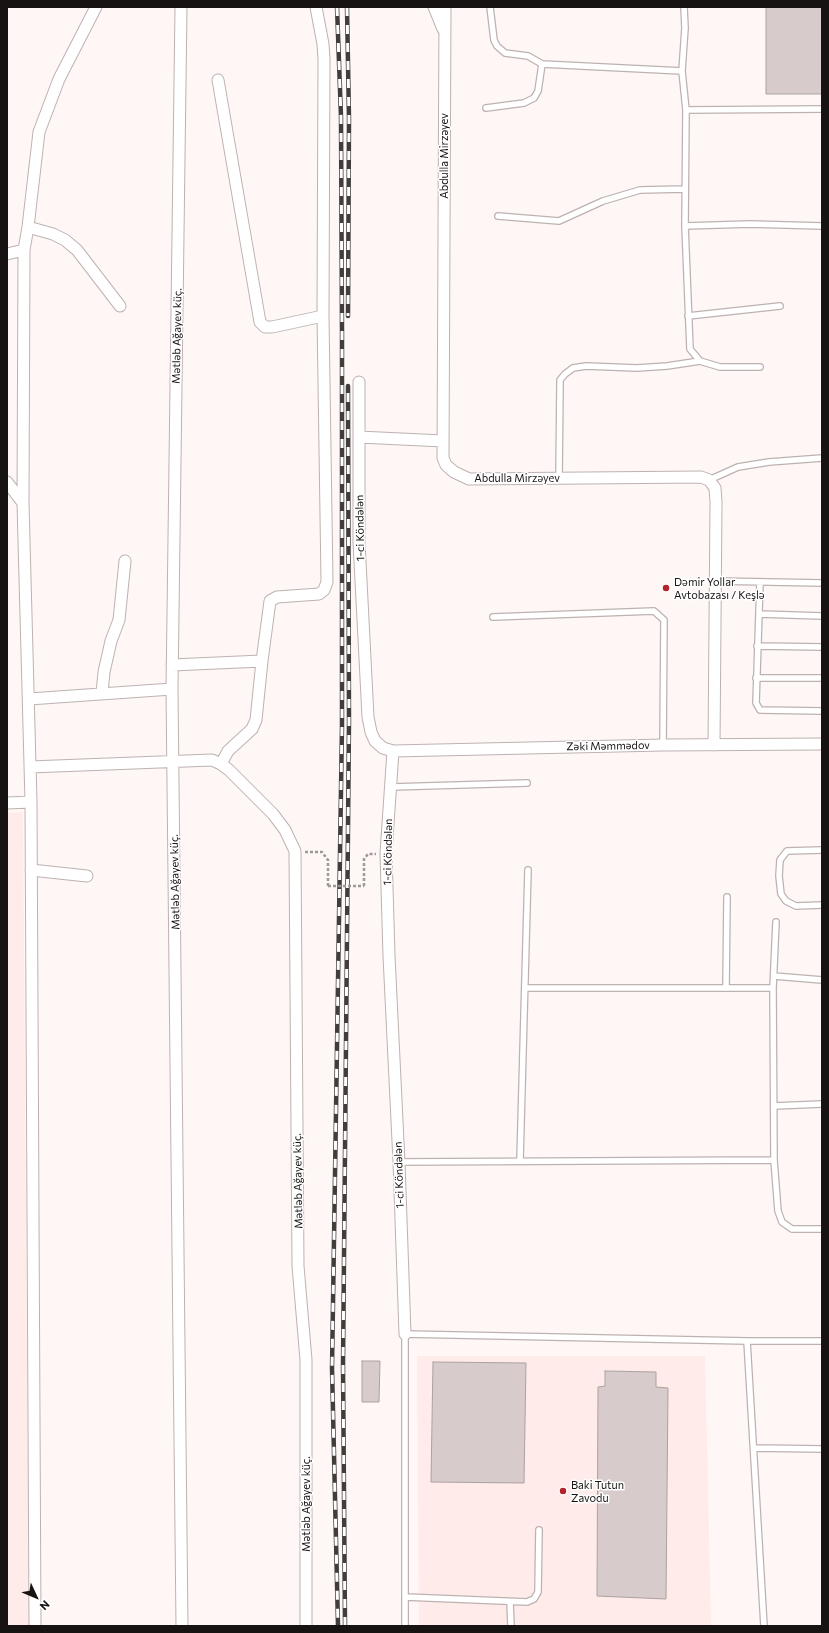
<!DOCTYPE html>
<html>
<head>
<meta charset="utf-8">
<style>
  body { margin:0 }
  #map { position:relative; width:829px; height:1633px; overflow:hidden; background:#fef7f6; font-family:Commissioner,sans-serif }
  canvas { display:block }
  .frame { position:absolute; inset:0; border:8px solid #171313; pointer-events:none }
  .north { position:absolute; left:16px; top:1577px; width:40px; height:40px; -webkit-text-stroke:3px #fff; paint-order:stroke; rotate:134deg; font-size:11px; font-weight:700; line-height:16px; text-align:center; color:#171313 }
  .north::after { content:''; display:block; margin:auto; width:14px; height:18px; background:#171313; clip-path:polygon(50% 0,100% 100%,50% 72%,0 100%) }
</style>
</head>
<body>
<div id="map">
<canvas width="829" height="1633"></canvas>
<div class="frame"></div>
<div class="north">N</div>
</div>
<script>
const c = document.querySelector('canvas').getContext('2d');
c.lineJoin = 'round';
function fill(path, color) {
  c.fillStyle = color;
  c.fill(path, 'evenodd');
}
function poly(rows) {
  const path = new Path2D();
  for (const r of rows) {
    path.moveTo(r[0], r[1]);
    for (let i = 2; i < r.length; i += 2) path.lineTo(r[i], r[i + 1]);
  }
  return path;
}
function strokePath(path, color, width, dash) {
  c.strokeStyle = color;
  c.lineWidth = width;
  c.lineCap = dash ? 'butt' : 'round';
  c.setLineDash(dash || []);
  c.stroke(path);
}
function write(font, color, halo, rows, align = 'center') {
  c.font = font + ' Commissioner,sans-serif';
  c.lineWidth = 3;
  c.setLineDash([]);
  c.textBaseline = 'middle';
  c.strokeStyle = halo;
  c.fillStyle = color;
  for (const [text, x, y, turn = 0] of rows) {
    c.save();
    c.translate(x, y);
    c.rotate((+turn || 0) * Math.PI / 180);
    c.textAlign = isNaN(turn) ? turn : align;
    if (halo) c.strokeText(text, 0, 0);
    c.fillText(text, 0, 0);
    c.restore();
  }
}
fill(poly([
  [23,812,29,1626,7,1626,7,813],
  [417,1356,705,1356,711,1626,419,1626]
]), '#ffebe9');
const building = poly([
  [766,7,822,7,822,94,766,94,766,7],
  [362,1361,380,1361,379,1402,362,1402,362,1361],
  [433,1362,526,1363,524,1483,431,1482,433,1362],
  [605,1371,656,1372,656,1387,668,1388,666,1599,597,1596,598,1387,605,1386,605,1371]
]);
fill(building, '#d7cccb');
strokePath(building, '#aca2a1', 1);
const lane = poly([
  [684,7,685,28,682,71,686,110,685,226,690,349,700,361,720,367,760,367],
  [542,64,682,71],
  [486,108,524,103,534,98,538,91,542,64,528,56,505,53,497,46,494,40,490,7],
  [686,110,822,109],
  [498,216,559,221,603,201,640,190,685,189],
  [685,226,750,224,822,226],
  [688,316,780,306],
  [559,478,560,384,560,380,565,374,573,368,586,366,637,368,667,366,700,361],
  [709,480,738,467,769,462,822,458],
  [715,581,822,583],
  [760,582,756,703,760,710,822,711],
  [759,614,822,616],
  [493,617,654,611,664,620,663,745],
  [757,646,822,647],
  [756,678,822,678],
  [391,787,527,783],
  [822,850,787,851,780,860,779,876,781,894,786,901,796,906,822,905],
  [776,922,773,988,774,1160,778,1211,782,1222,792,1229,822,1229],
  [774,976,822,980],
  [525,988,773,988],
  [726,988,727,897],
  [774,1106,822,1104],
  [520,1160,528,870],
  [399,1162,774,1160],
  [747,1341,764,1626],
  [755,1448,822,1449],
  [405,1597,527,1602,534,1599,538,1592,539,1530],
  [510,1602,511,1626],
  [405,1626,405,1334,747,1341,822,1341]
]);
const street = poly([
  [181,7,172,689,182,1626],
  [434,7,443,29],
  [445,7,443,458,446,465,454,472,469,479,701,477,709,480,715,488,716,502,714,745],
  [218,80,260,322,265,327,272,327,323,316],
  [28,227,53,234,65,240,77,250,120,306],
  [7,254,24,250],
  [359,382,359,542,368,717,371,732,375,741,383,748,393,751,386,853,389,956,399,1162,405,1334],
  [359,437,443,441],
  [7,482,23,503],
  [172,665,262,661],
  [102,693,104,672,111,641,119,620,125,561],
  [29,699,172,689],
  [393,751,663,745,822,744],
  [221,764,228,751,252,729,256,720,262,661,270,601,277,597,319,594,324,590,327,582,323,316,324,59,323,44,316,7],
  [30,767,212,760,221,764,229,770,273,814,285,830,295,851,298,1266,306,1360,306,1626],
  [7,803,31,802],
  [31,870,87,876],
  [35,1626,31,802,23,503,24,250,28,227,39,132,59,79,96,7]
]);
strokePath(lane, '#bdb2b1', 8);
strokePath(street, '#bdb2b1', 13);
strokePath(poly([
  [305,852,322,852,328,860,328,886],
  [364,886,364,859,368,854,376,854]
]), '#9e9898', 2.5, [3, 2]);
strokePath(lane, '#fff', 5.5);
strokePath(street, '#fff', 11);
const rail = poly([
  [337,7,341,117,342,332,342,725,332,1368,338,1626],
  [347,7,349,119,348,316],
  [345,1626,343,1365,349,721,348,386]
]);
strokePath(rail, '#413d3d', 4.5);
strokePath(rail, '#fff', 3, [9]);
strokePath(poly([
  [328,886,364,886]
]), '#9e9898', 2.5, [3, 2]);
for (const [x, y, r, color] of [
  [666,588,4,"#b4232c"],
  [563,1491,4,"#b4232c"]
]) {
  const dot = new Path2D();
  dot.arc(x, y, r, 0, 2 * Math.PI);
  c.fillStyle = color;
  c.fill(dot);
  strokePath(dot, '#fff', 1.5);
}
write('11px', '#171313', '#fff', [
  ["Abdulla Mirzəyev",444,156,-90],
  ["Mətləb Ağayev küç.",177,336,-89],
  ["Abdulla Mirzəyev",517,478],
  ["1-ci Köndələn",360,528,-91],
  ["Zəki Məmmədov",608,746,-1],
  ["1-ci Köndələn",388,852,-89],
  ["Mətləb Ağayev küç.",175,882,-91],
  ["1-ci Köndələn",399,1175,-92],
  ["Mətləb Ağayev küç.",298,1181,-91],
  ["Mətləb Ağayev küç.",306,1504,-90]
]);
write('11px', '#171313', '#fff', [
  ["Dəmir Yollar",674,582],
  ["Avtobazası / Keşlə",674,595],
  ["Baki Tutun",571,1485],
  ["Zavodu",571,1498]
], 'left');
</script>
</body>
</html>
